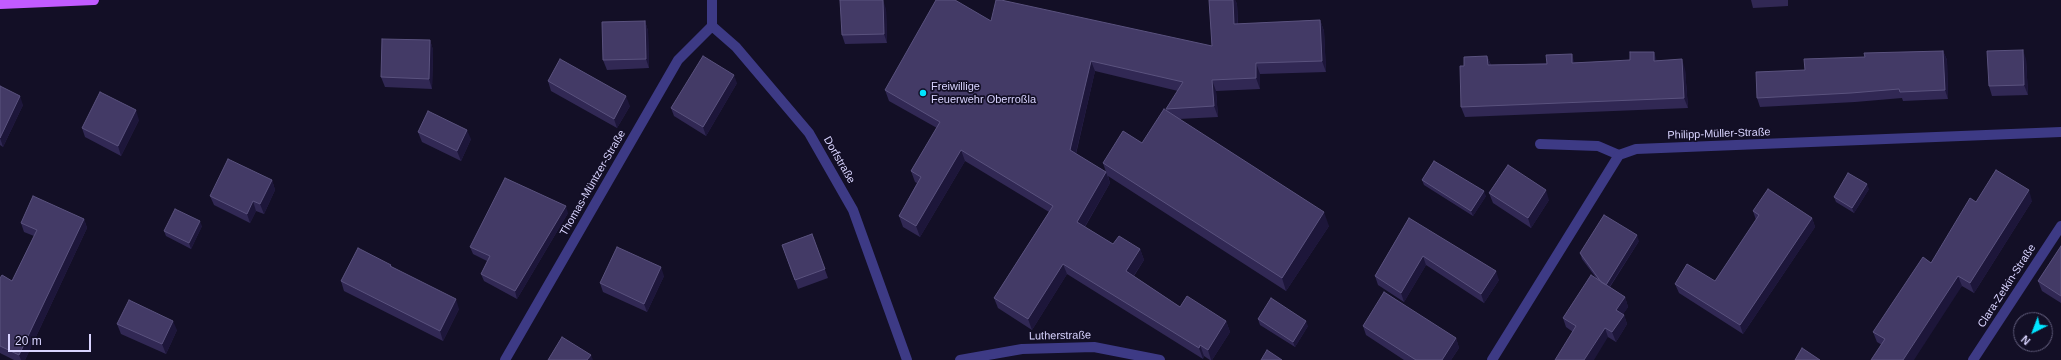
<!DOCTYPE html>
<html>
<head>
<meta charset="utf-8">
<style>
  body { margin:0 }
  #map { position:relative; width:2061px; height:360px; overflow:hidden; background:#130f26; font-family:Arial,sans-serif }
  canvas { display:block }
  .north { position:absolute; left:2013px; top:312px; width:40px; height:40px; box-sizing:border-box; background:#130f26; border:1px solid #625e7d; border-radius:50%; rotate:222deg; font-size:11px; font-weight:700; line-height:16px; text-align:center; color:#d9d4ff }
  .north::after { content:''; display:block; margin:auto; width:14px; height:18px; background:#00e5ff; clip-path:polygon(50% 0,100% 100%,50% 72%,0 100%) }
  .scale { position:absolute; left:8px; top:334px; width:83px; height:18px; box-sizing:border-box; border:2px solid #d9d4ff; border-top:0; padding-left:5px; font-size:12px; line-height:14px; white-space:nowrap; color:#d9d4ff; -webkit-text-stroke:3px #130f26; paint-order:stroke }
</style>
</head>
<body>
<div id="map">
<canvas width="2061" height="360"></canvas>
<div class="north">N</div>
<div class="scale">20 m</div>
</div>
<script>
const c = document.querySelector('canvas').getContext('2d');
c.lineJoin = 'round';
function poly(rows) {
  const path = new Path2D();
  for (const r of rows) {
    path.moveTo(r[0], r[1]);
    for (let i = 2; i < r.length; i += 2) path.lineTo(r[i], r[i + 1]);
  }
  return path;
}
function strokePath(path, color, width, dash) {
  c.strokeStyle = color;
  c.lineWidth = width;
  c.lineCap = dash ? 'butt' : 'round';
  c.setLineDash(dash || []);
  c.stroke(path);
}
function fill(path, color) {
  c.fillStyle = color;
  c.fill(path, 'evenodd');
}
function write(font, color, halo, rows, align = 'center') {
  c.font = font + ' Arial,sans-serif';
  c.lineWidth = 3.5;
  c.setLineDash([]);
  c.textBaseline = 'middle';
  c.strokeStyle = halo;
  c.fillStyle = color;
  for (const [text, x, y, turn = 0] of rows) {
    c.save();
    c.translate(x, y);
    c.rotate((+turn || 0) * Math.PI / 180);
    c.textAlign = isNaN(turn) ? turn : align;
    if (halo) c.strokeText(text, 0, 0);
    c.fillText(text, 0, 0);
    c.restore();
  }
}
strokePath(poly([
  [1540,144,1598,146,1619,155]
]), '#3d3a85', 10);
strokePath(poly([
  [712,0,712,26,736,47,809,133,853,210,907,360],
  [505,360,678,60,712,26],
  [960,360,1022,349,1094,347,1160,360],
  [1492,360,1619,155,1636,149,2061,132],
  [1973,360,2061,226]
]), '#3d3a85', 10);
strokePath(poly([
  [0,4,94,0]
]), '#c25bff', 10);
fill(poly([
  [1209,0,1235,0,1237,4,1238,24,1320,20,1324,31,1326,72,1260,74,1260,89,1216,91,1218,117,1179,119,1329,226,1286,291,1108,176,1110,183,1085,227,1113,244,1140,249,1144,260,1134,276,1180,307,1226,321,1230,332,1212,360,1210,360,1204,356,1203,359,1067,274,1032,330,998,308,994,298,1049,212,965,161,920,237,903,227,899,216,917,183,915,182,911,171,937,128,889,101,885,90,991,21,1212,46],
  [1095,71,1178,91,1166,109,1167,111,1142,143,1103,163,1106,172,1076,154],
  [1751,0,1788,0,1788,6,1753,8],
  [886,9,887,43,845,44,842,35],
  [645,21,648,31,649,68,607,70,603,60],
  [430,40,433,50,432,89,385,87,381,77],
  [1943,51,1947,60,1948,99,1903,101,1902,98,1855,102,1760,107,1757,98,1805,70,1865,57],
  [1487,56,1491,65,1657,60,1685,69,1688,108,1465,117,1461,107,1464,66],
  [2026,59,2028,95,1992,96,1989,86],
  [548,81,630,106,617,128,551,91],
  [737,83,706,136,674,116,671,108],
  [0,86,23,105,3,147,0,145],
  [139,120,121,156,85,137,82,128],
  [418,132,471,139,461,161,422,142],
  [272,180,275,190,264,214,256,211,250,223,214,205,210,196],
  [1422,180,1486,196,1473,216,1424,185],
  [1869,189,1854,213,1836,202,1834,197],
  [1489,193,1549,200,1531,228,1493,203],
  [2032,201,1974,293,1962,286,1882,345,1877,342,1873,332,1931,263,1976,202],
  [1753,211,1812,218,1815,227,1743,334,1679,293,1675,284,1715,281,1756,220],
  [568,213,517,299,484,281,481,274,487,261,473,254,470,247],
  [1409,218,1499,280,1484,303,1426,265,1404,302,1378,285,1375,276],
  [84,219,87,228,25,360,14,360,0,353,0,278,12,281,34,236,24,232,21,223],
  [202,226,191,249,166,236,164,231],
  [812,234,828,278,798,289,782,245],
  [1639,241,1610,287,1625,297,1628,307,1623,314,1624,315,1627,324,1616,342,1608,337,1573,332,1566,327,1563,318,1597,279,1582,259,1580,253],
  [2061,246,2061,303,2042,291,2038,281],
  [391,265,392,267,459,309,443,341,344,291,341,281],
  [664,276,647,312,603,292,600,283],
  [1258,319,1308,326,1295,347,1260,325],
  [117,324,177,330,166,354,121,334],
  [1363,326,1456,338,1459,348,1451,360,1404,360,1366,335]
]), '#312854');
fill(poly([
  [883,0,886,9,887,43,884,34],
  [1233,0,1235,0,1237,4,1238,35,1234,24],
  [1320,20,1324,31,1326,72,1322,61],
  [645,21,648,31,649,68,646,59],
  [430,40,433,50,432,89,429,79],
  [2023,50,2026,59,2028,95,2024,85],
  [1943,51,1947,60,1948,99,1945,90],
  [1654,52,1657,61,1654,61],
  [1572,54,1575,64,1572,63],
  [1487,56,1491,66,1488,65],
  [1682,59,1685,69,1688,108,1684,98],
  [1091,61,1095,71,1074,161,1070,150],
  [1256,63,1260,74,1260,89,1256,78],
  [734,75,737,83,706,136,703,127],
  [1212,80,1216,91,1218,117,1214,106],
  [20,96,23,105,3,147,0,138],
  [626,96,630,106,617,128,614,119],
  [136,110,139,120,121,156,118,146],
  [467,130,471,139,461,161,457,151],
  [961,150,965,161,920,237,916,226],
  [1106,172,1110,183,1081,233,1077,222],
  [272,180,275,190,264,214,260,204],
  [1867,184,1869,189,1854,213,1852,208],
  [1546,190,1549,200,1531,228,1528,218],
  [2029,190,2032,201,1974,293,1970,283],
  [1484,191,1486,196,1473,216,1471,211],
  [253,201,256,211,250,223,247,214],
  [566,206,568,213,517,299,515,291],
  [1324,212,1329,226,1286,291,1282,278],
  [1812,218,1815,227,1743,334,1740,325],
  [84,219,87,228,25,360,21,360,19,355],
  [200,221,202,226,191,249,189,243],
  [1637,235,1639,241,1606,292,1605,287],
  [1140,249,1144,260,1130,281,1126,271],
  [1423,256,1426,265,1404,302,1401,293],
  [1063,264,1067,274,1032,330,1028,319],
  [661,267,664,276,647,312,644,304],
  [1496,271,1499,280,1484,303,1481,294],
  [1958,276,1962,286,1914,360,1903,360],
  [1625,297,1628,307,1620,319,1616,310],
  [456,299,459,309,443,341,440,331],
  [1624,315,1627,324,1616,342,1612,332],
  [173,321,177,330,166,354,162,344],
  [1226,321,1230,332,1212,360,1211,360,1208,350],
  [1306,321,1308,326,1295,347,1293,342],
  [1605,328,1608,337,1594,360,1584,360],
  [1456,338,1459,348,1451,360,1442,360],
  [1200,345,1204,356,1203,359,1199,348],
  [591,355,593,360,587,360]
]), '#1d163a');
const building = poly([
  [840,0,883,0,884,34,842,35,840,0],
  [936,0,955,0,991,21,996,0,1001,0,1212,46,1209,0,1233,0,1234,24,1320,20,1322,61,1256,63,1256,78,1212,80,1214,106,1166,109,1183,82,1091,61,1070,150,1106,172,1077,222,1113,244,1119,236,1140,249,1126,271,1180,307,1187,296,1226,321,1208,350,1200,345,1199,348,1063,264,1028,319,994,298,1053,206,961,150,916,226,899,216,921,177,911,171,940,122,885,90,936,0],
  [645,21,646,59,603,60,602,22,645,21],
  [382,39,430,40,429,79,381,77,382,39],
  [2023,50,2024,85,1989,86,1987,51,2023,50],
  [1943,51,1945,90,1900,92,1899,89,1851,93,1757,98,1756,72,1805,70,1804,59,1865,57,1864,53,1943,51],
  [1630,52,1654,52,1654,61,1682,59,1684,98,1461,107,1460,66,1464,66,1464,57,1487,56,1488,65,1547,64,1546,55,1572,54,1572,63,1630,60,1630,52],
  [703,56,734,75,703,127,671,108,703,56],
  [560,59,626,96,614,119,548,81,560,59],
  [0,86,20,96,0,138,0,86],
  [100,92,136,110,118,146,82,128,100,92],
  [1164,109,1324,212,1282,278,1103,163,1123,131,1142,143,1164,109],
  [428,111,467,130,457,151,418,132,428,111],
  [228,159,272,180,260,204,253,201,247,214,210,196,228,159],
  [1434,161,1484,191,1471,211,1422,180,1434,161],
  [1508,165,1546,190,1528,218,1489,193,1508,165],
  [1996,170,2029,190,1970,283,1958,276,1903,360,1871,360,1885,339,1873,332,1923,257,1931,263,1970,198,1976,202,1996,170],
  [1848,173,1867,184,1852,208,1834,197,1848,173],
  [505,178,566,206,515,291,481,274,490,256,470,247,505,178],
  [1768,189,1812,218,1740,325,1675,284,1687,264,1715,281,1759,215,1753,211,1768,189],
  [33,196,84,219,19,355,0,346,0,278,2,275,12,281,37,230,21,223,33,196],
  [175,209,200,221,189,243,164,231,175,209],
  [1604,215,1637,235,1606,285,1601,282,1580,253,1604,215],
  [1409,218,1496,271,1481,294,1423,256,1401,293,1375,276,1409,218],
  [812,234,825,269,795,280,782,245,812,234],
  [2061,246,2061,296,2038,281,2061,246],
  [617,247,661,267,644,304,600,283,617,247],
  [358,248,391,265,390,266,456,299,440,331,341,281,358,248],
  [1591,275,1625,297,1616,310,1624,315,1612,332,1605,328,1584,360,1555,360,1576,326,1563,318,1591,275],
  [1384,292,1456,338,1442,360,1416,360,1363,326,1384,292],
  [1271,298,1306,321,1293,342,1258,319,1271,298],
  [129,300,173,321,162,344,117,324,129,300],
  [562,337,591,355,587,360,548,360,562,337],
  [1802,348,1820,360,1795,360,1802,348],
  [1267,350,1282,360,1261,360,1267,350]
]);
fill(building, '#433a66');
strokePath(building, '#5a527e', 1);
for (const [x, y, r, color] of [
  [923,93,4,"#00e5ff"]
]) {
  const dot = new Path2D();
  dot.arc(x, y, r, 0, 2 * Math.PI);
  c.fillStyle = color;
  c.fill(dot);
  strokePath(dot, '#130f26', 1.5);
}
write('11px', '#d9d4ff', '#130f26', [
  ["Freiwillige",931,87],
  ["Feuerwehr Oberroßla",931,100]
], 'left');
write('11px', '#d9d4ff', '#130f26', [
  ["Philipp-Müller-Straße",1719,134,-2],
  ["Dorfstraße",839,160,60],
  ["Thomas-Müntzer-Straße",593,183,-60],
  ["Clara-Zetkin-Straße",2007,286,-57],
  ["Lutherstraße",1060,336,-1]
]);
</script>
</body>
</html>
